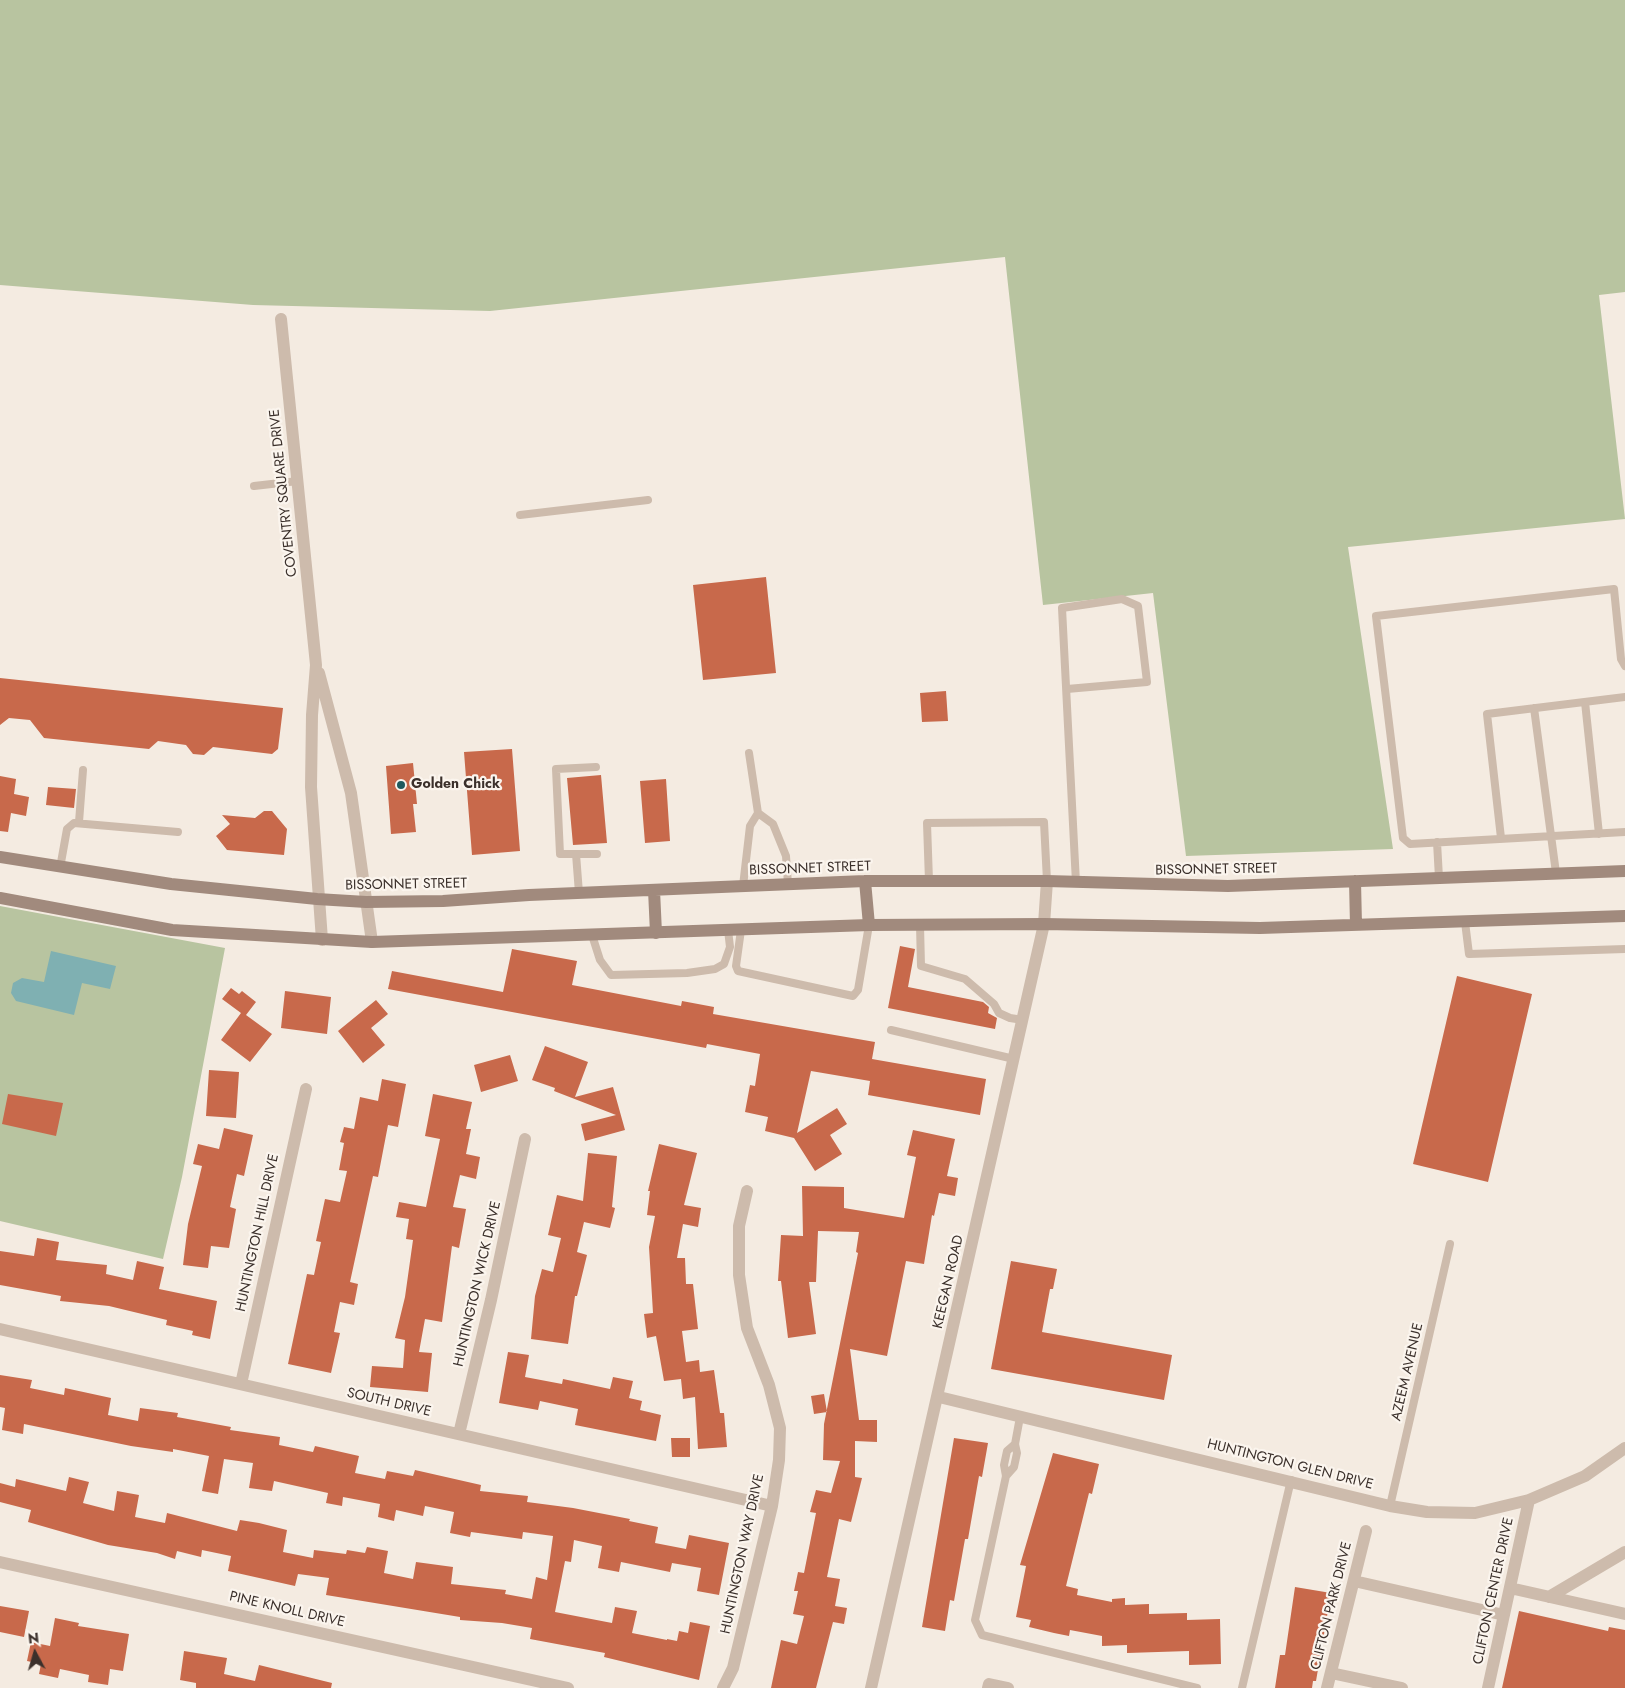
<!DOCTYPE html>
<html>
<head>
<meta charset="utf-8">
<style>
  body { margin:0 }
  #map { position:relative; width:1625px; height:1688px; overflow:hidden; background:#f4ebe1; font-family:Jost,sans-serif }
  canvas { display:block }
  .north { position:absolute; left:10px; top:1628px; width:50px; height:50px; -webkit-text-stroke:4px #fbf5ee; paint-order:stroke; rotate:354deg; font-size:14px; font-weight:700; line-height:20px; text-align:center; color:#3b302b }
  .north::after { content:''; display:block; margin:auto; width:18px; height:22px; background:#3b302b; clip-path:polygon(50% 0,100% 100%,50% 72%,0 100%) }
</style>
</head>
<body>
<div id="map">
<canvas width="1625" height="1688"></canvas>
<div class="north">N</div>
</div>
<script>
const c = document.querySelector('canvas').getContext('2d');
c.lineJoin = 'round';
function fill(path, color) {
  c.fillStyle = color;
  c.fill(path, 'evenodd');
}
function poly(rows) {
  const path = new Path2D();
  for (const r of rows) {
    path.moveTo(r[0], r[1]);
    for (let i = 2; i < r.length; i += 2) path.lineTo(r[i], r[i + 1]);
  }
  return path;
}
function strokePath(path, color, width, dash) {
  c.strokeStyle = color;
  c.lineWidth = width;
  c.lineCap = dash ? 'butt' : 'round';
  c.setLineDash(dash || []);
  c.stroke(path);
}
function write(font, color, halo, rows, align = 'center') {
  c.font = font + ' Jost,sans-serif';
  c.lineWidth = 4.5;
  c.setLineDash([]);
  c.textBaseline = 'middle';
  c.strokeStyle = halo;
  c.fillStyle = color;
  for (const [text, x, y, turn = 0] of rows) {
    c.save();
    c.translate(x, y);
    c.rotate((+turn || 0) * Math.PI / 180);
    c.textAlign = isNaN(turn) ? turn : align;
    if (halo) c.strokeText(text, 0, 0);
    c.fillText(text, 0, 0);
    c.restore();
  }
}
fill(poly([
  [0,0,1625,0,1625,292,1599,295,1625,519,1348,547,1393,849,1186,856,1153,593,1043,605,1005,257,490,311,253,305,0,285],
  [0,906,225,948,182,1177,163,1259,0,1221]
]), '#b8c4a0');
fill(poly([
  [51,951,116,966,110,989,82,983,74,1015,16,1001,11,993,13,983,22,978,44,982]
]), '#7fb0b2');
fill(poly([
  [766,577,776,673,703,680,693,585],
  [0,678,283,708,278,749,272,754,213,747,204,755,193,754,186,745,158,741,149,749,44,738,30,720,9,718,0,725],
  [946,691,948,721,922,722,920,693],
  [512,749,520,851,472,855,464,752],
  [413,763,417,804,413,804,416,832,391,834,386,766],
  [601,775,607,843,573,845,567,778],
  [0,776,16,779,14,794,29,797,26,816,11,813,8,832,0,831],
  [666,779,670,841,645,843,640,781],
  [48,787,76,789,74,808,46,805],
  [264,811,272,811,287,829,284,855,227,850,216,836,230,824,222,815,255,818],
  [900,946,915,949,908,987,983,1002,989,1007,988,1013,997,1018,995,1029,888,1008],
  [512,949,577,961,572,985,681,1006,682,1001,714,1007,713,1014,875,1042,872,1059,986,1079,980,1115,868,1095,870,1081,811,1071,797,1133,837,1108,847,1124,830,1135,842,1154,815,1171,794,1138,765,1131,768,1117,745,1112,750,1085,755,1086,760,1054,707,1044,706,1048,388,989,392,971,503,992],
  [1457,976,1532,994,1488,1182,1413,1164],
  [231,988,239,994,242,991,256,1002,246,1015,272,1034,250,1062,221,1040,241,1013,222,999],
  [285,991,331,997,327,1034,281,1028],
  [376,1000,388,1014,371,1028,385,1045,363,1063,338,1031],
  [545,1046,588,1062,575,1097,613,1087,625,1130,585,1141,581,1124,616,1115,554,1091,555,1088,532,1080],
  [510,1055,518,1081,481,1092,474,1065],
  [209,1070,239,1072,236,1118,206,1116],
  [382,1079,406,1084,398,1127,388,1125,378,1177,373,1176,350,1282,358,1284,354,1305,340,1302,334,1332,340,1333,331,1373,288,1364,307,1274,314,1275,321,1242,316,1241,325,1199,340,1202,347,1171,339,1170,344,1143,340,1142,344,1127,354,1129,360,1097,378,1101],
  [8,1094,63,1103,56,1136,2,1124],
  [433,1094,472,1102,466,1129,471,1129,466,1154,480,1157,476,1179,460,1175,453,1207,466,1209,459,1248,452,1246,442,1322,425,1319,419,1352,432,1353,428,1392,370,1387,372,1366,403,1368,405,1340,395,1338,405,1297,413,1240,406,1239,409,1219,396,1217,399,1202,426,1207,440,1139,425,1136],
  [224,1128,253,1135,244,1176,237,1174,230,1207,236,1209,229,1248,211,1246,208,1268,183,1265,188,1224,202,1166,193,1164,198,1144,219,1149],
  [913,1130,955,1139,947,1176,958,1178,955,1196,939,1193,934,1216,932,1215,924,1264,906,1261,887,1356,850,1349,859,1420,877,1420,877,1442,855,1441,855,1477,862,1478,851,1522,839,1519,827,1577,840,1579,835,1606,847,1608,844,1624,833,1622,816,1688,771,1688,781,1640,797,1644,804,1616,793,1614,798,1591,794,1591,798,1572,804,1573,816,1513,810,1512,816,1490,831,1493,840,1461,823,1460,824,1424,858,1253,856,1252,859,1232,818,1231,816,1282,809,1282,816,1334,788,1338,781,1281,778,1281,781,1235,803,1236,802,1186,844,1187,844,1208,904,1218,916,1157,907,1155],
  [659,1144,697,1153,684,1205,701,1208,698,1227,683,1224,677,1258,685,1258,686,1284,693,1284,698,1329,682,1331,686,1362,699,1360,700,1372,714,1370,720,1413,724,1413,727,1447,698,1449,695,1397,683,1399,681,1379,664,1381,656,1336,647,1338,644,1314,653,1313,649,1247,655,1216,647,1215,650,1191,648,1191],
  [588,1153,617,1156,612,1207,615,1208,610,1228,584,1222,577,1252,587,1255,577,1296,575,1296,568,1344,531,1339,535,1296,542,1269,553,1272,561,1238,548,1235,557,1195,583,1201],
  [37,1238,59,1242,56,1260,107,1265,106,1274,133,1280,137,1261,164,1267,159,1289,217,1301,210,1339,192,1335,193,1331,166,1325,167,1320,109,1306,60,1301,61,1296,0,1285,0,1251,34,1256],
  [1011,1261,1057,1269,1053,1289,1050,1289,1042,1332,1172,1355,1164,1400,991,1369],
  [508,1352,529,1355,525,1377,562,1384,563,1379,610,1389,613,1377,633,1381,629,1398,642,1401,640,1410,661,1415,656,1441,575,1425,578,1409,540,1401,538,1410,499,1403],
  [0,1375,32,1380,30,1388,64,1395,65,1388,111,1398,108,1415,138,1421,140,1408,178,1413,177,1417,231,1427,230,1430,280,1437,279,1445,313,1452,315,1446,359,1456,355,1473,385,1479,387,1471,413,1476,415,1470,481,1485,480,1491,528,1496,527,1502,573,1508,630,1519,629,1521,658,1527,655,1543,686,1549,689,1535,729,1543,719,1595,697,1591,701,1568,672,1563,670,1572,621,1562,619,1572,598,1568,602,1546,574,1540,571,1562,565,1561,555,1612,612,1623,615,1607,637,1611,632,1633,667,1640,667,1639,677,1641,679,1631,688,1633,690,1622,710,1626,699,1680,604,1657,605,1653,530,1639,532,1628,502,1623,460,1620,460,1617,326,1595,329,1578,298,1574,295,1586,228,1571,231,1556,202,1550,201,1557,177,1551,175,1559,157,1553,108,1545,28,1522,31,1510,0,1502,0,1483,15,1487,16,1479,66,1491,69,1477,89,1482,83,1503,114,1511,117,1491,139,1495,135,1517,165,1523,167,1513,237,1531,240,1520,259,1523,287,1530,283,1552,313,1558,314,1550,346,1554,347,1550,365,1553,367,1547,388,1551,384,1573,413,1579,416,1562,453,1567,451,1584,506,1590,505,1594,532,1599,536,1577,547,1580,553,1536,523,1532,522,1539,471,1532,470,1537,450,1533,454,1512,425,1506,423,1516,396,1510,394,1521,378,1517,380,1504,343,1497,342,1506,326,1503,328,1493,274,1481,272,1491,249,1488,253,1463,224,1459,218,1494,202,1491,209,1456,173,1449,173,1452,131,1446,24,1424,23,1434,2,1430,5,1408,0,1407],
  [824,1394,827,1412,814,1414,811,1396],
  [671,1438,690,1438,690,1457,672,1457],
  [954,1438,988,1443,982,1477,979,1476,968,1539,965,1539,954,1601,950,1600,945,1631,922,1627],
  [1053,1453,1099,1464,1092,1494,1089,1493,1066,1586,1078,1589,1077,1595,1112,1602,1112,1599,1125,1598,1125,1605,1149,1604,1149,1614,1187,1613,1187,1620,1220,1619,1221,1664,1189,1665,1189,1651,1127,1653,1127,1645,1102,1646,1102,1636,1070,1630,1069,1636,1054,1633,1029,1627,1031,1620,1016,1617,1026,1566,1020,1565],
  [1295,1587,1331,1593,1316,1681,1313,1681,1312,1688,1275,1688,1280,1655,1285,1655],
  [0,1606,29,1611,24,1637,0,1632],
  [1519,1611,1608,1631,1609,1627,1625,1630,1625,1688,1502,1688],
  [55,1618,79,1623,78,1626,129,1634,123,1671,110,1669,108,1685,88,1682,89,1675,60,1669,58,1678,39,1674,41,1664,27,1661,31,1642,50,1646],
  [184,1651,227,1658,224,1674,255,1681,259,1665,332,1683,331,1688,196,1688,196,1683,180,1680]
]), '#c8694b');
strokePath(poly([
  [254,486,298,481],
  [520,515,648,500],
  [1625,666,1621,659,1614,589,1376,616,1403,838,1410,844,1625,832],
  [1067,689,1147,682,1138,606,1122,599,1062,608,1076,883],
  [1585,702,1599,834],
  [1534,708,1556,873],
  [749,753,758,813],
  [596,767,556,769,560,854,597,854],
  [79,822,83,770],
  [1501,838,1487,714,1625,697],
  [1437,842,1439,878],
  [576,854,579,893],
  [60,868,67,829,74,823,178,832],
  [929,881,927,823,1044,822,1047,881],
  [743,886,750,826,758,813,773,824,786,856,788,884],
  [1465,922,1469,954,1625,949],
  [920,925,921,966,965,979,994,1004,999,1013,1010,1018,1023,1020],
  [741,930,736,966,738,971,853,996,858,990,869,925],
  [592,935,600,960,611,975,687,973,715,969,724,964,730,947,728,930],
  [891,1030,1014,1059],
  [1015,1444,1007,1451,1004,1465,1006,1476,975,1620,982,1635,1197,1688],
  [1006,1476,1014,1467,1017,1453,1015,1444,1020,1417],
  [1390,1506,1450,1244],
  [1242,1688,1291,1480]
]), '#cdbbac', 8);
strokePath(poly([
  [281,319,316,665,312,715,311,787,322,940],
  [319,673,351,793,372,942],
  [0,1329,772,1506],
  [241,1384,306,1089],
  [939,1397,1390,1506,1427,1512,1475,1513,1529,1500,1585,1476,1625,1448],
  [459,1434,491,1300,525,1139],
  [0,1562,568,1688],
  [1354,1581,1504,1615],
  [1510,1588,1625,1614],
  [1549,1597,1625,1552],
  [1331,1673,1402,1688],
  [723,1688,733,1668,772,1506,779,1460,780,1428,769,1385,747,1328,739,1275,739,1226,747,1191],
  [988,1688,989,1684,1008,1688],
  [1327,1688,1366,1531],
  [1488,1688,1529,1500]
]), '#cdbbac', 12);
strokePath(poly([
  [871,1688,1044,924,1047,881]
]), '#cdbbac', 12);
strokePath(poly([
  [0,857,171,884,317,899,366,902,443,901,529,895,865,881,1047,881,1228,886,1625,871],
  [865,881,869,925],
  [1355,881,1356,925],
  [654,890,656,933],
  [0,898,172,930,372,942,869,925,1044,924,1260,928,1625,916]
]), '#a18a7d', 12);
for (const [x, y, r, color] of [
  [401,785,5,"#1f5a5e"]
]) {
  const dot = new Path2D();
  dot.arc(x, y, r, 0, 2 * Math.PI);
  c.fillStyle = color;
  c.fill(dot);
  strokePath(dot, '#fbf5ee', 2);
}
write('14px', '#3b302b', '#fbf5ee', [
  ["COVENTRY SQUARE DRIVE",284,493,-96],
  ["BISSONNET STREET",810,869,-2],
  ["BISSONNET STREET",1216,870,-1],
  ["BISSONNET STREET",406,885,-1],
  ["HUNTINGTON HILL DRIVE",258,1233,-78],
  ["KEEGAN ROAD",949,1282,-77],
  ["HUNTINGTON WICK DRIVE",478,1284,-77],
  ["AZEEM AVENUE",1408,1372,-77],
  ["SOUTH DRIVE",389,1403,13],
  ["HUNTINGTON GLEN DRIVE",1290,1465,14],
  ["HUNTINGTON WAY DRIVE",743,1554,-78],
  ["CLIFTON CENTER DRIVE",1494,1591,-78],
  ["CLIFTON PARK DRIVE",1332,1606,-76],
  ["PINE KNOLL DRIVE",287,1610,13]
]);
write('bold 14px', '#3b302b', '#fbf5ee', [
  ["Golden Chick",411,785]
], 'left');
</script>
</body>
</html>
